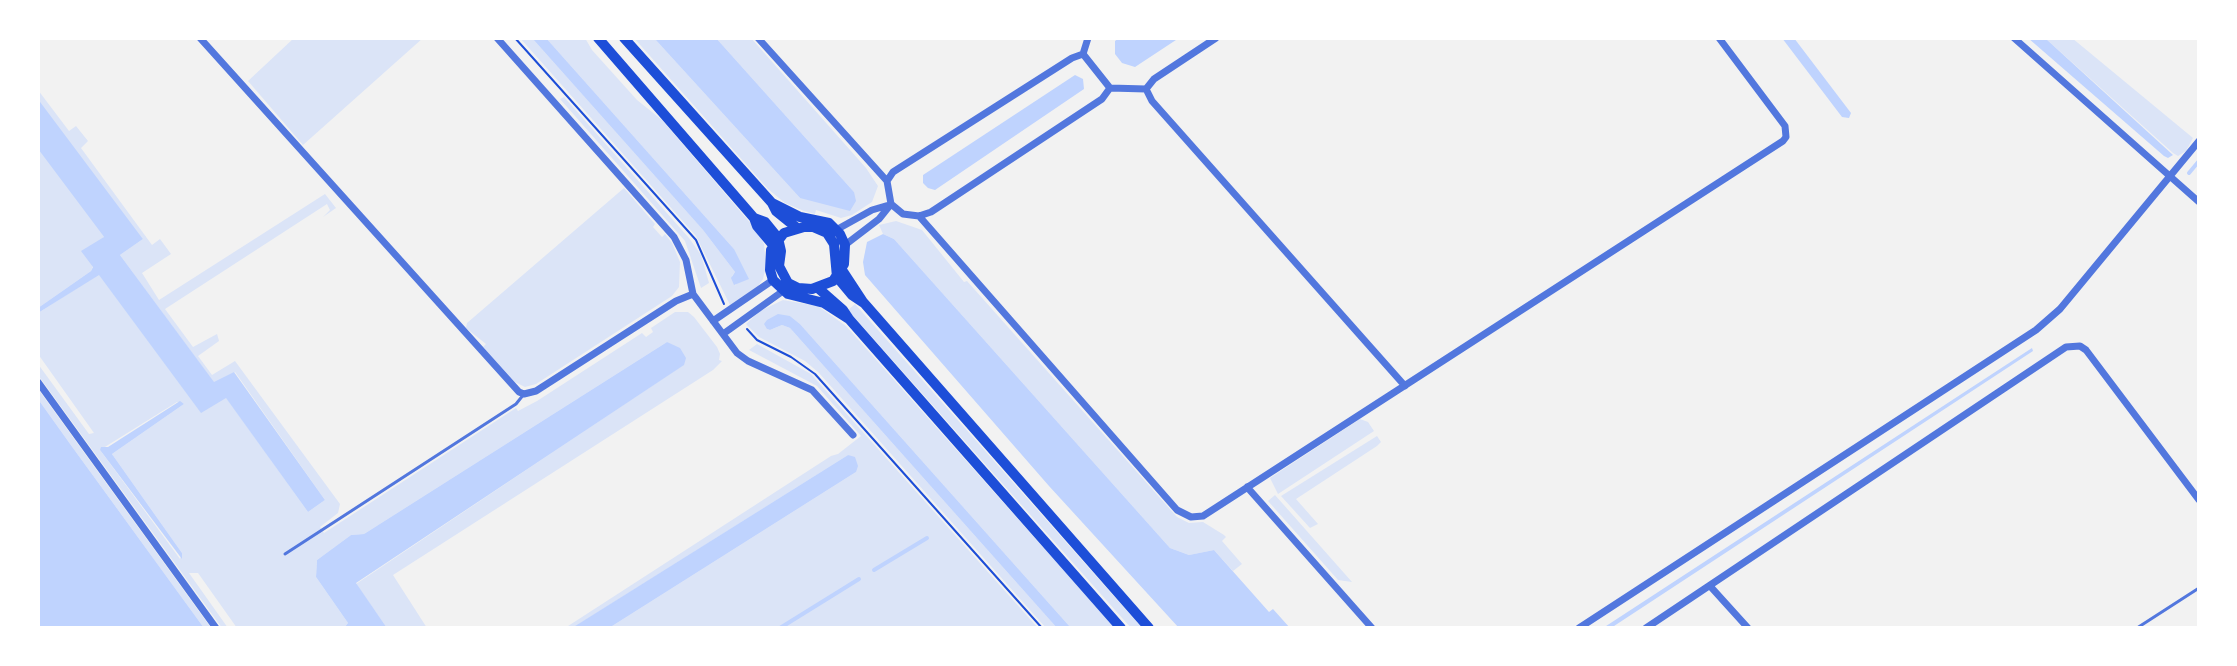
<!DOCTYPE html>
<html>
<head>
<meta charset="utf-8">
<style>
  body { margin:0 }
  #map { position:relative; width:2237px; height:666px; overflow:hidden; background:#f2f2f2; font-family:"IBM Plex Sans",sans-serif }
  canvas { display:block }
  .frame { position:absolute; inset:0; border:40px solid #fff; pointer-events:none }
</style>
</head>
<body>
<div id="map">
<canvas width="2237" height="666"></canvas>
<div class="frame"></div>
</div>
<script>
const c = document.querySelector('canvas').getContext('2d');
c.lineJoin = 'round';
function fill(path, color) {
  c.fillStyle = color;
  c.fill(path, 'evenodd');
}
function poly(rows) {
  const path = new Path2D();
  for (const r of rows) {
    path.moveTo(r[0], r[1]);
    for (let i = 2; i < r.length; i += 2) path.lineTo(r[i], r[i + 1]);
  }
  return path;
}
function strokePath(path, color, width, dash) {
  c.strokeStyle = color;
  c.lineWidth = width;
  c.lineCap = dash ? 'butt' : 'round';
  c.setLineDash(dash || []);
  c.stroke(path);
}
fill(poly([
  [294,38,423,38,303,145,248,81],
  [520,38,532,38,703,230,735,272,732,276,736,286,734,249,546,38,585,38,592,50,637,100,662,120,758,232,764,244,766,266,763,279,758,286,730,305,696,236],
  [634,38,654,38,800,198,854,192,716,38,751,38,866,168,878,186,872,202,852,215,841,218,816,210,815,214,804,211,785,203,768,189],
  [2045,38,2072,38,2193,138,2186,151,2178,156,2173,153],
  [38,90,69,131,76,126,88,141,81,148,152,245,160,239,171,254,142,273,159,300,325,194,336,208,323,217,330,210,327,204,165,309,193,347,217,334,219,341,198,356,212,375,235,361,340,504,338,513,320,527,324,533,516,408,518,411,537,401,642,333,646,337,653,332,651,328,675,312,688,312,694,317,717,347,720,354,719,360,722,361,713,370,393,575,427,628,387,628,356,584,683,365,667,342,364,534,351,535,317,560,316,577,348,623,344,628,237,628,198,573,189,573,228,628,222,628,38,375,38,364,89,434,94,433,38,354,38,313,99,274,201,412,226,397,308,512,325,500,235,372,214,383,120,255,143,239,38,99],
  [177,402,184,404,112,454,182,553,180,559,100,450],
  [564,97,689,238,701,255,709,283,701,288,685,241,560,99],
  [38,149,104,237,91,271,38,308],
  [624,188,655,224,653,227,662,237,665,234,672,243,680,262,679,287,672,296,536,384,525,387,515,382,483,347,486,344,466,328,467,323],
  [896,221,922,230,964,282,967,281,1177,517,1189,523,1203,522,1224,535,1226,537,1222,541,1242,564,1233,571,1214,550,1189,555,1170,548,894,239,883,234,879,225],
  [783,300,818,306,846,326,1115,628,1071,628,800,324,790,316,767,329,770,330,782,325,790,328,1057,628,1046,628,819,373,805,361,759,337,746,324,760,311],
  [855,304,1142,628,1131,628,848,310],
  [757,344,811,374,1038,628,609,628,856,472,848,455,573,628,565,628,831,456,838,454,861,436,817,386,749,350],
  [38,389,211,628,204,628,73,448,38,399],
  [1360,419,1368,422,1374,431,1278,494,1270,478],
  [1377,436,1381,442,1377,446,1296,499,1318,524,1310,528,1281,496],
  [1275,495,1352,582,1338,580,1268,501]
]), '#dbe4f7');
fill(poly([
  [532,38,546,38,734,249,749,279,734,285,731,278,735,272,703,230],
  [654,38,716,38,854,192,856,201,850,211,800,198],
  [1119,38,1179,38,1135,67,1122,63,1115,54,1115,41],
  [1782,38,1794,38,1851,113,1849,118,1842,117],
  [2028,38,2045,38,2173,155,2168,158,2164,156],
  [1075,75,1083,79,1084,89,935,190,928,188,923,183,923,175],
  [38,99,143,239,120,255,214,382,234,372,325,500,308,512,226,398,201,413,99,275,38,313,38,308,91,271,93,267,81,251,104,237,38,149],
  [883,234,894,239,1170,548,1189,555,1214,550,1269,612,1273,609,1290,628,1179,628,1049,486,865,275,863,262,867,242],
  [778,314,790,316,800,324,1071,628,1057,628,790,328,782,325,770,330,767,329,764,324,767,320],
  [667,342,680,348,686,358,684,365,356,583,387,628,344,628,348,623,316,577,317,560,351,535,364,534],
  [2032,348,2033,351,1611,628,1603,628],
  [38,399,73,448,204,628,38,628],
  [180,401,184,404,112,454,182,553,182,559,100,450,101,447,108,447],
  [848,455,855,457,858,466,856,472,609,628,572,628]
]), '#bfd3fe');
strokePath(poly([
  [2189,173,2199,161],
  [874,570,927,538],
  [780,628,859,579]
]), '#bfd3fe', 4);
strokePath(poly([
  [515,38,696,240,724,304],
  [747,329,757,340,791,357,815,374,1042,628]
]), '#1d4ed8', 2);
strokePath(poly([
  [285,554,516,404,524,394],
  [2137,628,2199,588]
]), '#5277de', 3);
strokePath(poly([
  [200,38,519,392,524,394,536,391,676,301,693,294],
  [497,38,674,237,686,260,693,294,737,353,748,361,812,390,853,435],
  [758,38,887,181],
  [2014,38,2199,202],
  [1083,54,1110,88],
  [1146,89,1152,101,1405,386],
  [887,181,893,172,1072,58,1083,54,1088,38],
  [887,181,891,204,903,214,919,216],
  [919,216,1177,510,1191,517,1203,516,1783,141,1786,137,1785,126,1719,38],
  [919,216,931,212,1102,99,1110,88,1146,89,1154,79,1216,38],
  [836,230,872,210,889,205],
  [845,245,879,219,891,204],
  [713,321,773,280],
  [723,334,783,291],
  [38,382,216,628],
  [1247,487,1372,628],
  [1710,586,1748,628],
  [1579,628,2036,330,2060,309,2199,141],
  [1646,628,2066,347,2080,346,2086,350,2199,500]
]), '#5277de', 7);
strokePath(poly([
  [598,38,754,218,757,226,773,245],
  [624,38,772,203,776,211,797,228],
  [754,218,765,222,778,238,781,251,779,266,788,283,798,288,812,289,833,281,844,264,845,245,840,234,829,223,800,217,772,203],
  [842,270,863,302],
  [818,288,843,310,849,319,1121,628],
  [849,319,824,303,788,294,773,280,770,270,771,250,784,233,804,227,813,227,827,233,834,244,837,277,852,295,864,303,1149,628]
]), '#1d4ed8', 10);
</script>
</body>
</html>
